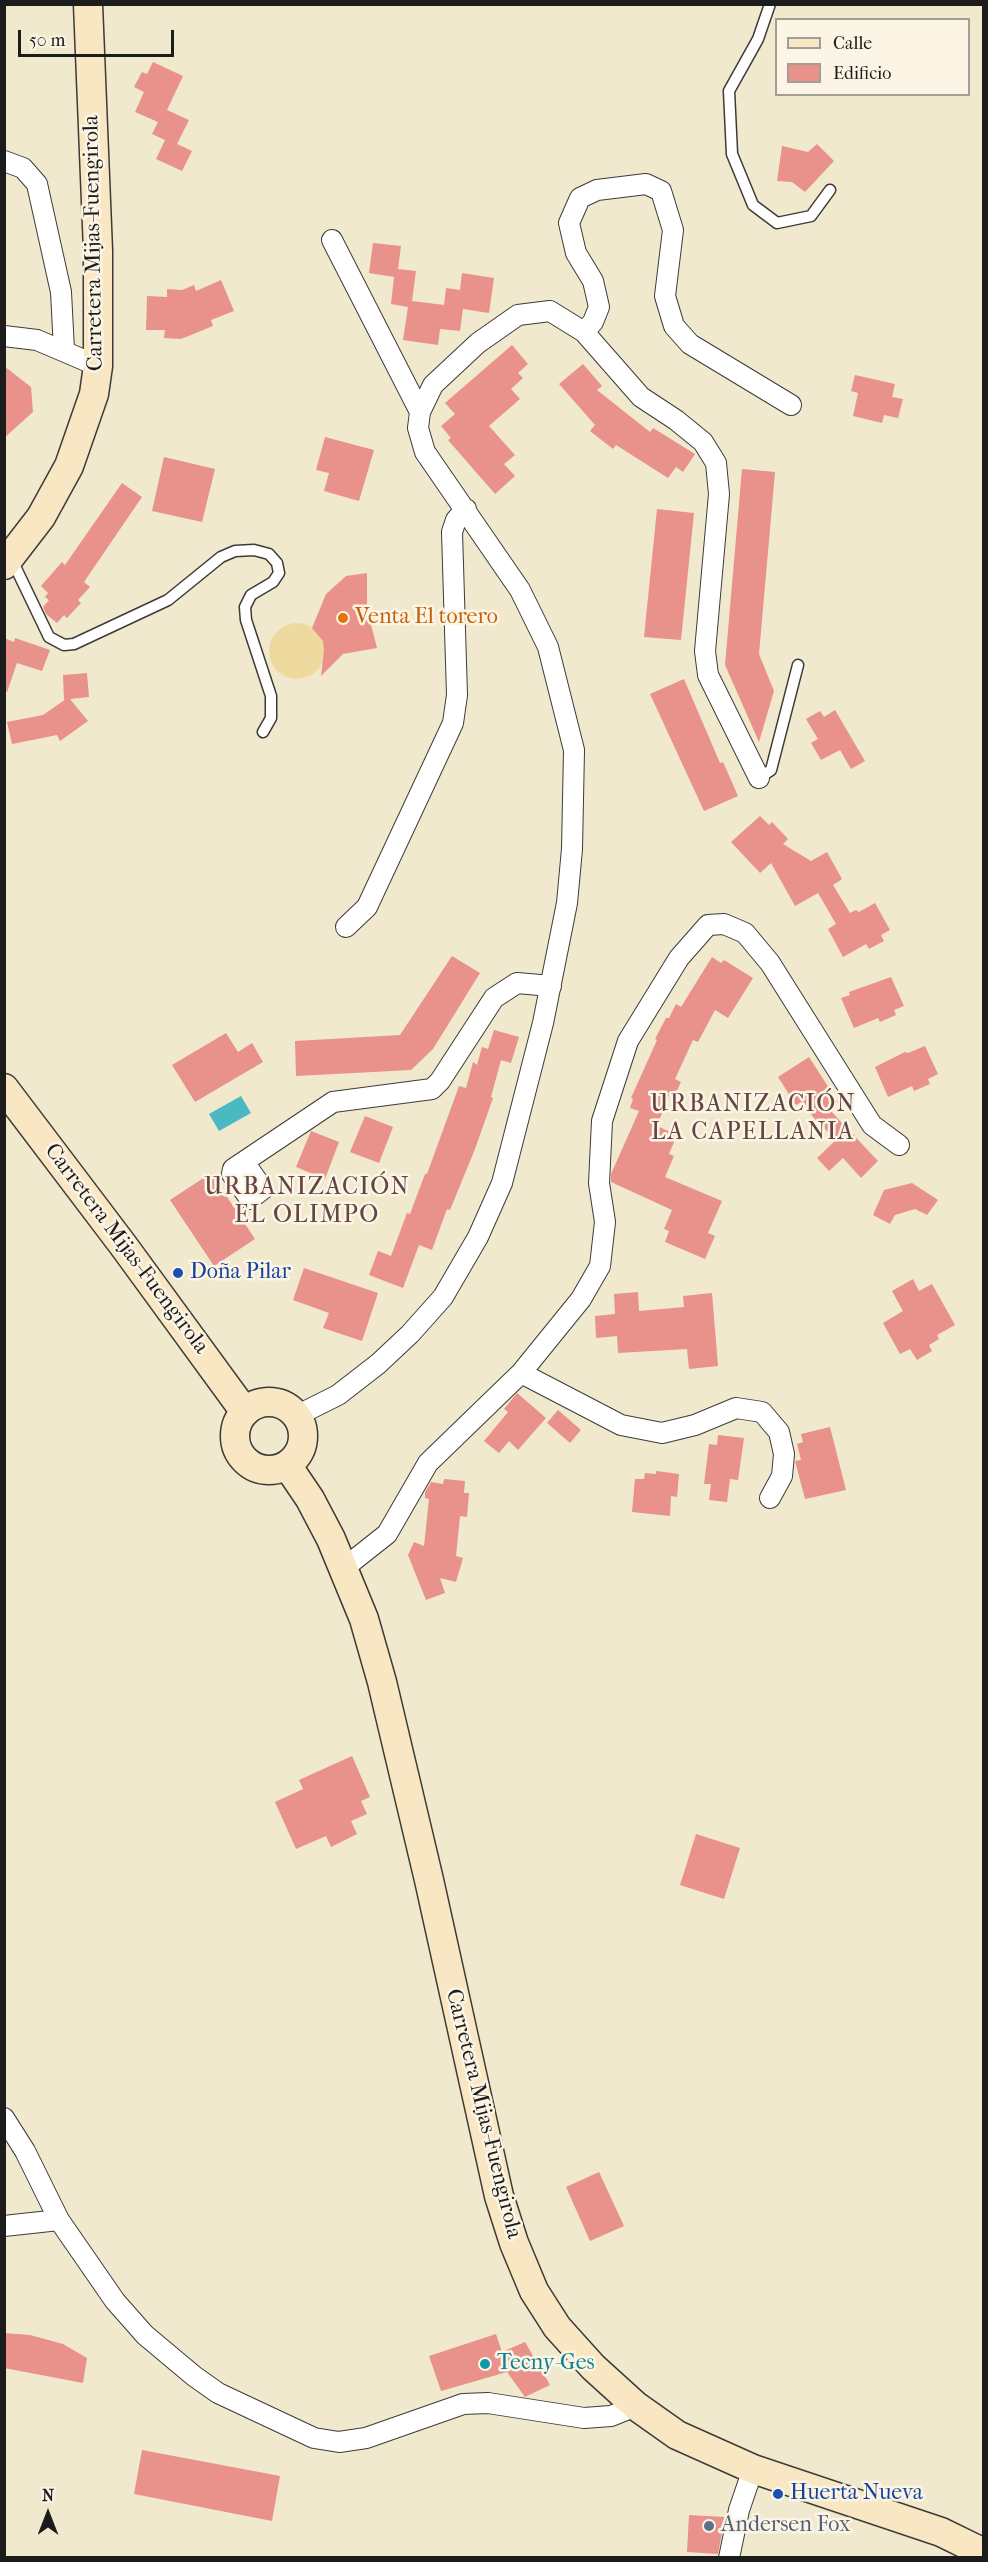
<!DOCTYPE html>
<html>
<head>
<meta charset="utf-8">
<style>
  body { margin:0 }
  #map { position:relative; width:988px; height:2562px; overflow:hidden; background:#f0e9ce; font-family:"IM FELL French Canon",serif }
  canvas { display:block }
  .frame { position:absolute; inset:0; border:6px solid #1c1c1c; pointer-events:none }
  .legend { position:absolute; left:775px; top:18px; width:195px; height:78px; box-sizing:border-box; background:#fcf5e5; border:2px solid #a29e95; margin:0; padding:8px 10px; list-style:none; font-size:18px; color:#1c1c1c }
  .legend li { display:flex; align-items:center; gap:12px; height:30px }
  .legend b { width:30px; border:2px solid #a29e95 }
  .north { position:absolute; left:18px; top:2484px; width:60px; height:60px; -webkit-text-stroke:4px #fcf5e5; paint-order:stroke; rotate:0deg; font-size:16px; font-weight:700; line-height:24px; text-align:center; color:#1c1c1c }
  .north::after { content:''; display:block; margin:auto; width:21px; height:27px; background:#1c1c1c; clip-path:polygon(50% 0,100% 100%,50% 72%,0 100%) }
  .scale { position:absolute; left:18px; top:30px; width:156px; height:27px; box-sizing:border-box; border:3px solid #1c1c1c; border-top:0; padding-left:8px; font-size:18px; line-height:21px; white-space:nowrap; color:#1c1c1c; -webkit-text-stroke:4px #fcf5e5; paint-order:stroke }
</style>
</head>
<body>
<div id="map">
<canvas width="988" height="2562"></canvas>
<div class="frame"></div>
<ul class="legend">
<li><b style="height:8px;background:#f9e7c3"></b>Calle</li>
<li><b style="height:16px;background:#e9918b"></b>Edificio</li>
</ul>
<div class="north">N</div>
<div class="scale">50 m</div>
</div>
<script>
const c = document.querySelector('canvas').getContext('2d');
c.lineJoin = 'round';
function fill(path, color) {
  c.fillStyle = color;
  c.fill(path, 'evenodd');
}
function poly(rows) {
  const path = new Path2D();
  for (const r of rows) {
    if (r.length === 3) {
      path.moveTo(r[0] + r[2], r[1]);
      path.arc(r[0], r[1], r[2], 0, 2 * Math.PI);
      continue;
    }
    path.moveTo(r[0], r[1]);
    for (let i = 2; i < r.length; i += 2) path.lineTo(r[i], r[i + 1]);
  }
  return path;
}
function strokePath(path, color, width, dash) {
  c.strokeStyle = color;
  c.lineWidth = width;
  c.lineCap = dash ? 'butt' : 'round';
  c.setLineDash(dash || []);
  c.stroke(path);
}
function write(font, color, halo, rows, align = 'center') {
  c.font = font + ' "IM FELL French Canon",serif';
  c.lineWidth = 5;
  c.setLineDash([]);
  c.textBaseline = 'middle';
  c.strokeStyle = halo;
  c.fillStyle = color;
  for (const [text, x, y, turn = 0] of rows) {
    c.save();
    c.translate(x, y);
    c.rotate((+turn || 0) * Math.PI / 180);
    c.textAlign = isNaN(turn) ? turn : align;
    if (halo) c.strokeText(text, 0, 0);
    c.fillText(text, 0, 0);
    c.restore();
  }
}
fill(poly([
  [297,651,28]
]), '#eeda9e');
fill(poly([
  [241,1096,251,1113,219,1131,209,1114]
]), '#4ab9c1');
fill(poly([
  [153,62,183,76,167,110,189,120,177,144,192,151,182,171,156,159,165,140,152,134,158,122,135,112,144,92,134,87,142,72,147,74],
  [817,144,834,161,805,192,792,182,777,181,782,146,808,152],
  [373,243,401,246,398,269,416,271,412,301,444,305,446,288,460,290,462,273,494,278,489,313,463,309,460,331,440,329,438,345,403,340,408,307,391,304,394,277,369,273],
  [221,280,234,311,211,320,213,326,181,339,164,338,165,330,146,330,147,296,167,297,167,289,182,290,194,285,196,291],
  [512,345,528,364,518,373,523,378,511,389,520,399,489,426,515,455,504,464,515,476,495,494,448,440,451,438,441,426,455,414,445,403],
  [583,364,602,386,597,390,650,432,653,428,695,454,683,472,676,467,668,478,616,445,613,449,590,431,595,425,559,384],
  [4,366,31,387,33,412,4,438],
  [855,375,895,384,892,397,903,399,898,418,884,415,882,423,853,416,858,393,851,391],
  [325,437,374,450,359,501,324,491,329,473,316,470],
  [164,457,215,469,202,522,152,511],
  [742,469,775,472,759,654,774,691,759,742,725,665],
  [122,483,142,497,84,582,90,587,78,600,81,603,67,618,64,615,57,623,46,614,43,607,49,600,45,597,48,593,41,586,62,562,65,565],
  [657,509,694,513,681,640,644,637],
  [367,573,367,609,377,648,343,654,321,676,324,650,323,641,312,628,326,594,346,576],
  [4,638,14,642,15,638,50,650,42,671,17,663,7,692,4,691],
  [87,673,89,697,70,699,88,721,60,741,57,735,12,744,7,722,43,715,66,699,64,700,63,675],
  [684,679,720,763,723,762,738,796,704,811,650,694],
  [835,710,865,761,851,769,840,750,821,760,811,743,818,739,806,719,820,711,824,717],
  [760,816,769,825,772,822,788,839,783,844,811,861,827,852,842,879,833,885,850,913,856,910,859,912,875,903,890,930,881,935,884,941,869,949,866,944,843,957,828,929,836,924,818,893,795,906,771,863,760,873,731,842],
  [452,956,480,973,433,1049,411,1070,296,1076,295,1041,400,1035],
  [712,957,721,963,724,960,753,978,728,1018,715,1010,698,1042,693,1040,675,1079,681,1082,674,1097,669,1095,657,1126,677,1135,669,1154,674,1156,665,1177,722,1201,708,1233,715,1236,705,1259,665,1242,669,1231,664,1229,672,1210,611,1182,611,1174,639,1111,630,1108,633,1099,631,1098,657,1040,655,1039,666,1018,669,1018,676,1004,681,1007],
  [891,977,904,1006,894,1010,896,1015,880,1022,878,1018,854,1028,841,998,850,995,849,992],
  [494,1030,519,1037,511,1063,501,1060,491,1097,493,1098,475,1149,450,1210,447,1209,432,1250,419,1245,403,1288,369,1275,378,1251,391,1256,407,1213,410,1214,425,1174,427,1174,459,1086,466,1088,473,1062,477,1065,482,1047,488,1049],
  [226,1033,238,1052,252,1043,263,1062,195,1102,172,1065],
  [925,1046,938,1074,928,1079,930,1084,914,1091,912,1086,888,1097,875,1067,905,1052,908,1053],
  [809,1057,838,1102,828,1108,878,1161,861,1178,843,1158,829,1171,817,1158,836,1140,813,1117,803,1101,796,1105,778,1077],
  [365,1116,393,1127,379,1163,350,1152],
  [311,1131,339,1142,325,1179,296,1167],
  [211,1173,255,1239,214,1266,170,1200],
  [912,1183,938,1200,927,1215,915,1209,895,1215,890,1224,873,1215,884,1190],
  [304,1268,378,1293,362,1341,323,1328,329,1313,293,1300],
  [913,1279,919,1291,932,1284,955,1325,937,1335,939,1339,929,1345,932,1351,917,1360,910,1349,900,1354,883,1323,903,1311,892,1291],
  [638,1292,639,1311,684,1307,683,1296,712,1293,718,1366,689,1369,687,1349,618,1353,617,1336,596,1338,595,1316,615,1314,614,1294],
  [517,1393,546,1418,518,1450,509,1441,499,1453,484,1441,508,1412,504,1409],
  [558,1410,581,1430,570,1443,547,1423],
  [830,1427,846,1490,805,1499,795,1461,801,1460,797,1444,803,1442,801,1434],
  [718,1435,744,1438,738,1480,730,1479,727,1502,709,1500,711,1484,704,1484,709,1444,717,1445],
  [656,1471,679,1474,677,1497,671,1496,670,1516,632,1512,635,1479,644,1479,645,1473,656,1474],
  [444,1479,465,1481,464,1493,469,1493,467,1517,460,1516,456,1556,463,1558,456,1582,440,1578,445,1593,426,1600,408,1555,414,1542,424,1546,429,1499,425,1498,425,1492,431,1482,443,1484],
  [352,1756,370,1797,361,1801,367,1814,351,1821,357,1834,331,1847,326,1836,296,1849,275,1802,303,1789,299,1780],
  [696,1834,740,1848,724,1899,680,1885],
  [599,2172,624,2226,590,2241,566,2187],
  [4,2333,30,2335,63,2344,87,2358,83,2383,4,2368],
  [496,2334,502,2352,525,2342,550,2385,525,2397,507,2372,441,2391,429,2356],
  [142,2450,280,2476,272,2521,134,2494],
  [689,2515,725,2517,718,2554,687,2552]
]), '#e9918b');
const lane = poly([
  [770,4,758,39,729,91,732,154,753,205,777,223,811,216,830,190],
  [12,560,49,637,64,645,74,644,168,600,221,557,235,551,254,550,269,554,277,563,279,573,273,582,251,595,245,607,246,620,271,696,271,718,263,732],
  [759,778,771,770,798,665]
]);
const street = poly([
  [4,161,23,168,37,184,61,292,64,350],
  [332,240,420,412],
  [584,332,593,322,599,307,593,281,576,253,569,223,580,198,597,190,646,184,661,191,673,230,665,296,674,326,690,344,791,405],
  [4,336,37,340,98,366],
  [346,927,367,907,453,723,457,695,452,532,456,520,466,509],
  [244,1162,263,1189,250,1199,232,1174,233,1169,333,1102,432,1089,440,1081,494,998,517,983,551,986],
  [521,1373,621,1425,662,1433,695,1425,736,1408,762,1412,779,1432,784,1454,782,1476,770,1498],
  [296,1416,338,1395,378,1364,410,1334,443,1297,478,1237,502,1183,543,1023,567,903,572,849,574,750,548,647,520,590,425,452,418,428,420,412,433,385,478,343,518,315,550,311,584,332,641,397,676,420,703,442,716,463,719,494,705,651,708,675,759,778],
  [344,1568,387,1534,428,1463,521,1373,581,1299,600,1266,605,1222,599,1183,602,1121,628,1041,679,958,708,925,724,924,745,933,770,963,872,1125,899,1145],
  [4,2118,25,2151,59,2220,115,2301,145,2335,194,2376,218,2393,314,2438,339,2442,366,2438,463,2404,488,2403,584,2418,611,2416,636,2406],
  [4,2226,59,2220],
  [729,2558,739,2510,753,2469]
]);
const secondary = poly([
  [4,565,41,517,69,466,94,394,98,366,98,251,88,4],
  [4,1088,123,1245,245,1412],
  [269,1436,34],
  [287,1465,310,1499,331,1539,364,1619,382,1682,429,1880,499,2196,514,2243,534,2291,557,2327,593,2367,636,2406,677,2435,753,2469,941,2532,984,2553]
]);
strokePath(lane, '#3c3b37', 13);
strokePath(street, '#3c3b37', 22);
strokePath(secondary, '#3c3b37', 31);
strokePath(lane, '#fff', 10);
strokePath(street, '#fff', 20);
strokePath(secondary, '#f9e7c3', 28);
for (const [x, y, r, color] of [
  [343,618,6,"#e8710a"],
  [178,1273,6,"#1a4fb4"],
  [485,2364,6,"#0f9aa8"],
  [778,2494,6,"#1a4fb4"],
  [709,2526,6,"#5c6f8a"]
]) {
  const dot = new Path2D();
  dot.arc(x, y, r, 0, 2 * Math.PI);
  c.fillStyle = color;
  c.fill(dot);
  strokePath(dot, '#fcf5e5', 2);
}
write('22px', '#1c1c1c', '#fcf5e5', [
  ["Carretera Mijas-Fuengirola",94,243,-91],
  ["Carretera Mijas-Fuengirola",126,1249,53],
  ["Carretera Mijas-Fuengirola",483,2114,76]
]);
write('22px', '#c56008', '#fcf5e5', [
  ["Venta El torero",355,618]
], 'left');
write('22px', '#164399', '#fcf5e5', [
  ["Doña Pilar",190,1273],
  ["Huerta Nueva",790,2494]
], 'left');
write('22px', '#0d838f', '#fcf5e5', [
  ["Tecny-Ges",497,2364]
], 'left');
write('22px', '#4e5e75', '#fcf5e5', [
  ["Andersen Fox",721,2526]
], 'left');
c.letterSpacing = '1.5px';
write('24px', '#644543', '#fcf5e5', [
  ["URBANIZACIÓN",753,1105],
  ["LA CAPELLANIA",753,1133],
  ["URBANIZACIÓN",307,1188],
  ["EL OLIMPO",307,1216]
]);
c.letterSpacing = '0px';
</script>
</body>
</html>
